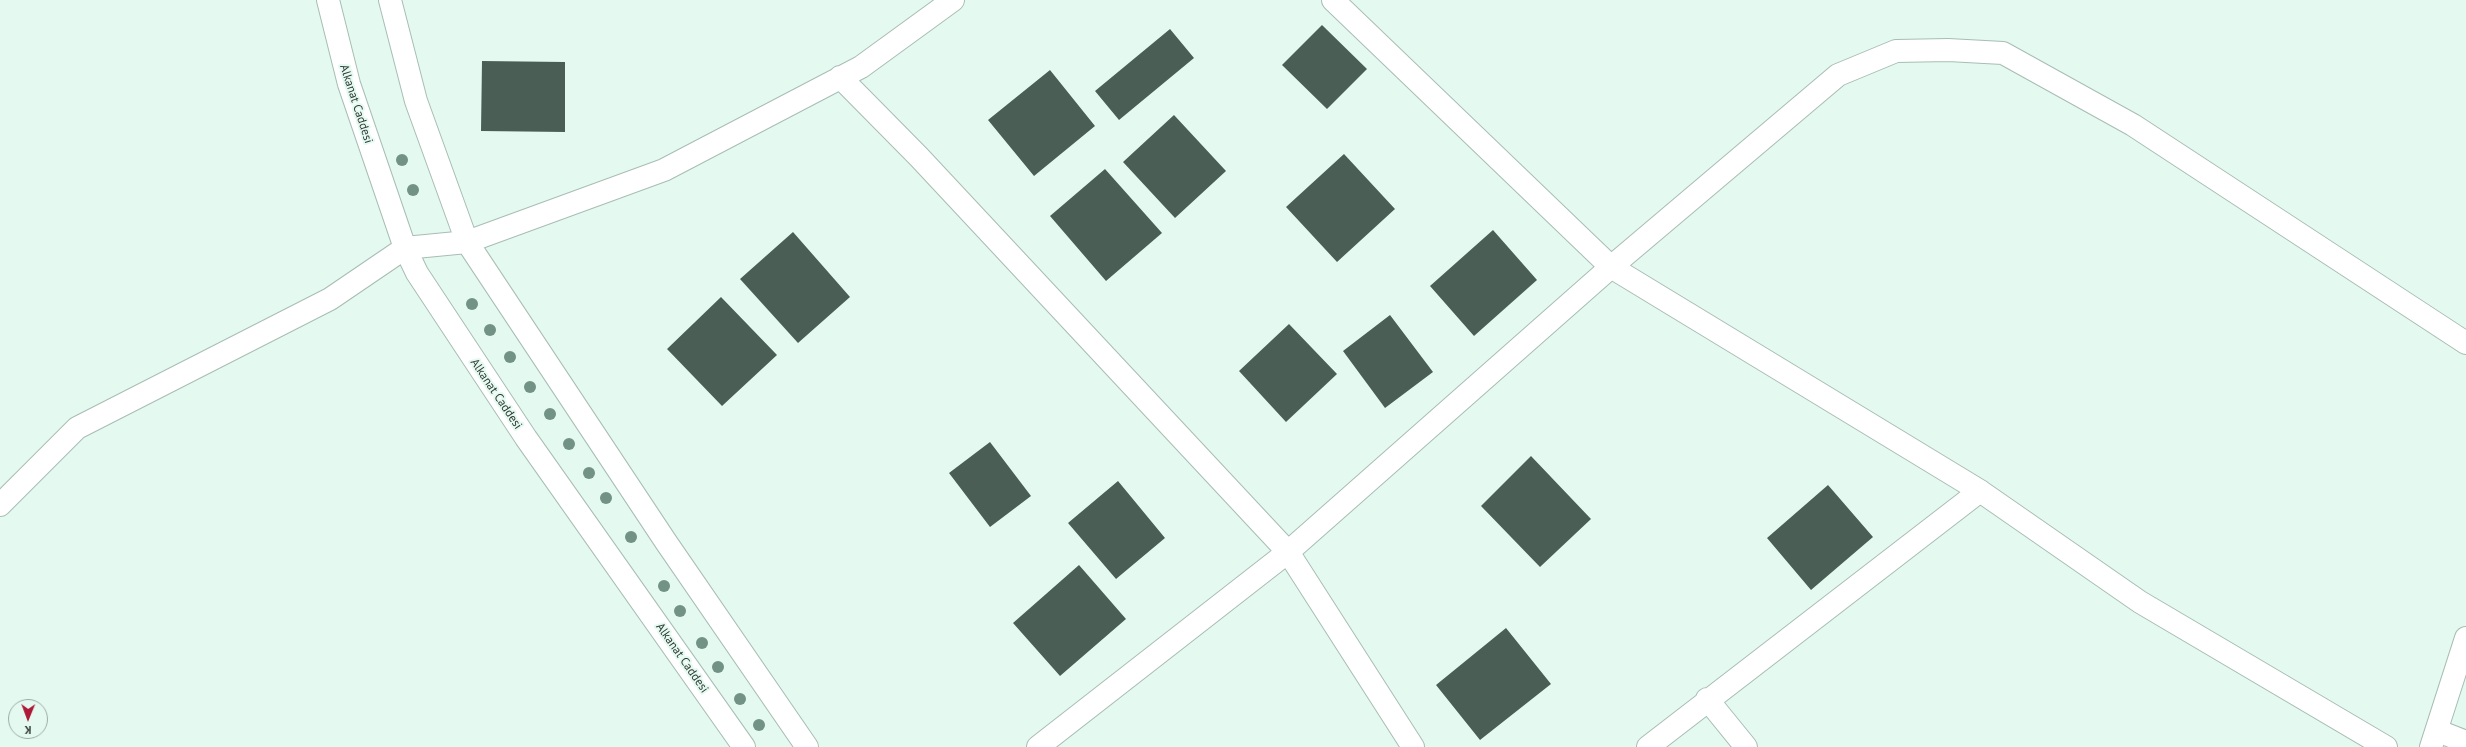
<!DOCTYPE html>
<html>
<head>
<meta charset="utf-8">
<style>
  body { margin:0 }
  #map { position:relative; width:2466px; height:747px; overflow:hidden; background:#e4faf0; font-family:"PT Sans",sans-serif }
  canvas { display:block }
  .north { position:absolute; left:8px; top:699px; width:40px; height:40px; box-sizing:border-box; background:#e4faf0; border:1px solid #9caca5; border-radius:50%; rotate:181deg; font-size:11px; font-weight:700; line-height:16px; text-align:center; color:#303835 }
  .north::after { content:''; display:block; margin:auto; width:14px; height:18px; background:#ae1a37; clip-path:polygon(50% 0,100% 100%,50% 72%,0 100%) }
</style>
</head>
<body>
<div id="map">
<canvas width="2466" height="747"></canvas>
<div class="north">K</div>
</div>
<script>
const c = document.querySelector('canvas').getContext('2d');
c.lineJoin = 'round';
function fill(path, color) {
  c.fillStyle = color;
  c.fill(path, 'evenodd');
}
function poly(rows) {
  const path = new Path2D();
  for (const r of rows) {
    path.moveTo(r[0], r[1]);
    for (let i = 2; i < r.length; i += 2) path.lineTo(r[i], r[i + 1]);
  }
  return path;
}
function strokePath(path, color, width, dash) {
  c.strokeStyle = color;
  c.lineWidth = width;
  c.lineCap = dash ? 'butt' : 'round';
  c.setLineDash(dash || []);
  c.stroke(path);
}
function write(font, color, halo, rows, align = 'center') {
  c.font = font + ' "PT Sans",sans-serif';
  c.lineWidth = 4;
  c.setLineDash([]);
  c.textBaseline = 'middle';
  c.strokeStyle = halo;
  c.fillStyle = color;
  for (const [text, x, y, turn = 0] of rows) {
    c.save();
    c.translate(x, y);
    c.rotate((+turn || 0) * Math.PI / 180);
    c.textAlign = isNaN(turn) ? turn : align;
    if (halo) c.strokeText(text, 0, 0);
    c.fillText(text, 0, 0);
    c.restore();
  }
}
fill(poly([
  [1322,25,1367,69,1327,109,1282,65],
  [1170,29,1194,58,1119,120,1095,91],
  [482,61,565,62,565,132,481,131],
  [1050,70,1095,126,1034,176,988,120],
  [1174,115,1226,171,1175,218,1123,162],
  [1344,154,1395,209,1337,262,1286,207],
  [1105,169,1162,233,1106,281,1050,216],
  [1493,230,1537,280,1474,336,1430,286],
  [793,232,850,297,798,343,740,279],
  [721,297,777,355,722,406,667,349],
  [1390,315,1433,372,1385,408,1343,351],
  [1289,324,1337,374,1286,422,1239,371],
  [990,442,1031,496,990,527,949,473],
  [1531,456,1591,519,1540,567,1481,506],
  [1118,481,1165,538,1116,579,1068,523],
  [1828,485,1873,537,1811,590,1767,538],
  [1079,565,1126,619,1060,676,1013,623],
  [1506,628,1551,684,1480,740,1436,685]
]), '#4b5e56');
const street = poly([
  [1333,0,1611,267,1980,491,2140,602,2386,747],
  [840,77,919,157,1288,552,1413,747],
  [0,505,77,428,330,299,405,248,467,242,664,170,861,67,953,0],
  [1707,699,1746,747],
  [2438,731,2466,742],
  [1038,747,1288,552,1611,267,1838,75,1896,51,1948,50,2003,53,2133,125,2466,343],
  [1648,747,1980,491]
]);
const secondary = poly([
  [328,0,349,84,405,248,417,273,526,438,744,747],
  [390,0,416,101,467,242,666,542,807,747],
  [2431,747,2466,638]
]);
strokePath(street, '#a8bdb4', 24);
strokePath(secondary, '#a8bdb4', 24);
strokePath(street, '#fff', 22);
strokePath(secondary, '#fff', 22);
c.fillStyle = '#729286';
for (const [x, y] of [
  [402,160],
  [413,190],
  [472,304],
  [490,330],
  [510,357],
  [530,387],
  [550,414],
  [569,444],
  [589,473],
  [606,498],
  [631,537],
  [664,586],
  [680,611],
  [702,643],
  [718,667],
  [740,699],
  [759,725]
]) {
  c.beginPath();
  c.arc(x, y, 6, 0, 2 * Math.PI);
  c.fill();
}
write('12px', '#303835', '#e4faf0', [
  ["Alkanat Caddesi",356,104,72],
  ["Alkanat Caddesi",496,394,56],
  ["Alkanat Caddesi",682,658,55]
]);
</script>
</body>
</html>
